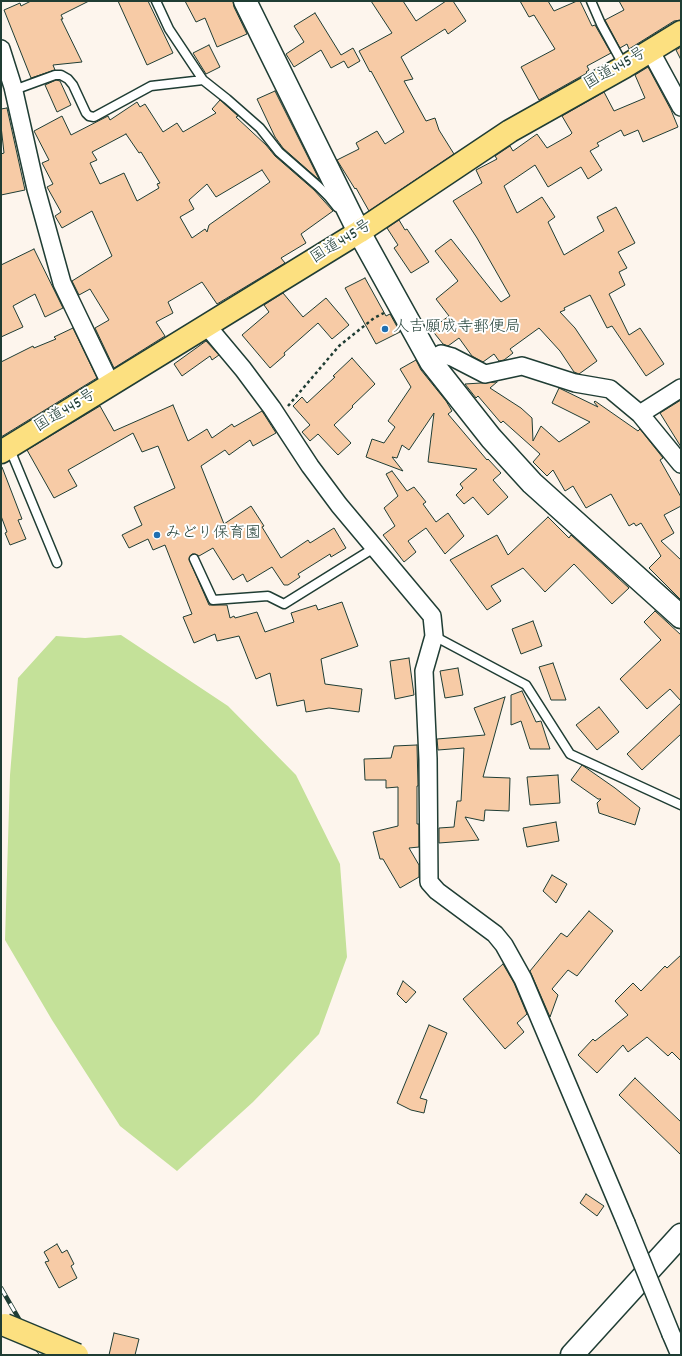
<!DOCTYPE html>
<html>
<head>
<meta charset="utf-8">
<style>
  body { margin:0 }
  #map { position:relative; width:682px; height:1356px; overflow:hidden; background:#fdf5ed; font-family:Dekko,sans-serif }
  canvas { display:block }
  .frame { position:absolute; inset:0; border:2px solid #1f3d34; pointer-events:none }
</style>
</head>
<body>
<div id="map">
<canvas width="682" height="1356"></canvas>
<div class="frame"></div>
</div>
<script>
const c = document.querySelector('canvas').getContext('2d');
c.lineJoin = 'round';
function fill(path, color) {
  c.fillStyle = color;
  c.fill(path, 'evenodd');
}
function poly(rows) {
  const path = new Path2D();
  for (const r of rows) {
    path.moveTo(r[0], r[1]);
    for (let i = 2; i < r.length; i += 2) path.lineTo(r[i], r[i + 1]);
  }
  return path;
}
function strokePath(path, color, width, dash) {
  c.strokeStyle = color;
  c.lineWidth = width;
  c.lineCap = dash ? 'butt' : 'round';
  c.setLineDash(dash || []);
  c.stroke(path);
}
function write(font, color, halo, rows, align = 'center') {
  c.font = font + ' Dekko,"Klee One",sans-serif';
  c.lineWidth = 4;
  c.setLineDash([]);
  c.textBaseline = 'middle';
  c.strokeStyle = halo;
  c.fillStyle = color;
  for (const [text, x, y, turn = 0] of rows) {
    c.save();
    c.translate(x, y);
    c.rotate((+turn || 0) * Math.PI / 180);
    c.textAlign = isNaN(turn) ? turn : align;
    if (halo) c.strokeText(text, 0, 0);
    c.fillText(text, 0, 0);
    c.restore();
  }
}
fill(poly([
  [121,635,228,706,296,775,340,864,347,957,319,1034,253,1102,177,1171,120,1126,52,1020,5,940,10,775,18,678,56,636,85,638]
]), '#c4e199');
const building = poly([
  [31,1,89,1,61,15,63,19,61,19,82,62,53,65,55,70,31,78,4,10,20,3,21,6,31,1],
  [118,1,148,1,173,53,147,65,118,1],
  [185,1,233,1,234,7,247,34,217,47,205,18,196,22,185,1],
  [371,1,403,1,416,21,446,1,453,1,466,21,448,34,445,29,401,57,413,79,404,81,426,121,435,118,439,130,454,154,369,211,356,188,355,189,337,160,359,149,356,143,377,131,385,144,404,132,371,71,370,72,359,51,392,33,371,1],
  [520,1,548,1,554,11,577,1,580,1,592,26,595,25,611,53,587,66,589,70,586,72,587,73,539,100,521,67,555,49,534,15,529,17,520,1],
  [619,1,681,1,681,20,674,21,629,49,627,44,620,48,605,20,624,10,619,1],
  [315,13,341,55,353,48,360,61,348,68,344,61,331,68,321,50,294,67,286,54,304,42,294,26,315,13],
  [209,45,220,67,206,74,193,53,209,45],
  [681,47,681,60,676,50,681,47],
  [648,67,671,110,678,127,643,142,638,130,624,136,621,130,597,143,599,146,590,151,602,170,588,179,581,167,548,187,535,165,504,186,517,213,542,197,555,217,548,222,564,255,604,231,597,217,616,207,635,243,618,252,627,268,619,272,625,285,609,294,629,335,640,328,664,364,646,376,612,326,607,328,590,295,564,308,565,310,560,312,575,328,597,361,579,374,574,372,560,351,539,328,510,349,513,353,504,360,499,361,494,354,483,362,472,356,459,338,448,346,443,344,431,329,449,316,436,299,458,281,435,251,451,239,501,302,510,296,477,238,453,201,482,183,476,170,497,159,495,156,510,146,513,151,537,134,547,148,570,135,572,133,562,116,604,92,614,111,645,98,635,75,648,67],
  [56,80,60,81,71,105,57,112,45,85,56,80],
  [275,91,319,179,318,179,283,148,275,137,257,99,275,91],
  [220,100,238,116,236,117,266,145,275,156,314,190,333,211,301,234,306,243,281,258,285,263,217,304,202,282,168,302,173,313,156,322,165,336,114,368,95,328,109,320,90,289,79,295,72,281,112,256,92,211,62,228,55,216,61,212,47,187,53,184,42,163,49,160,34,131,62,116,71,135,108,116,110,120,137,102,140,107,145,104,163,132,177,123,183,132,216,113,212,109,220,100],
  [126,134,139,153,141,152,160,183,157,184,159,188,137,201,124,173,100,184,90,163,97,160,92,152,126,134],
  [262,170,270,182,209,225,207,232,205,229,192,238,180,217,194,209,189,200,207,184,216,197,262,170],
  [7,108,25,190,1,195,1,154,4,153,1,126,1,109,7,108],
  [399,220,405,230,407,229,429,262,411,273,394,248,398,245,387,228,399,220],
  [34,249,63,308,45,317,35,294,13,306,23,327,1,337,1,265,34,249],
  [365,278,386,316,390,314,400,332,376,344,345,288,365,278],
  [283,293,303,317,326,298,349,325,332,339,318,323,284,353,285,355,270,368,242,335,269,312,264,305,283,293],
  [73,328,97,378,1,437,1,362,33,346,34,348,56,339,54,337,73,328],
  [206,341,219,355,212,360,210,356,182,376,174,364,206,341],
  [352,358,375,384,352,406,353,407,334,425,351,443,338,455,318,434,310,441,302,432,310,425,293,406,302,397,307,403,335,377,333,376,352,358],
  [416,360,421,370,446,401,452,411,448,414,487,460,488,459,501,473,493,480,508,497,488,515,473,497,464,504,456,495,463,488,460,484,477,469,428,462,434,413,409,450,402,445,397,458,392,457,403,471,366,457,372,439,384,443,395,427,388,421,411,387,400,369,416,360],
  [497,382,490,388,521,408,532,418,533,441,541,426,559,442,590,422,552,403,559,388,598,407,594,402,595,401,638,431,640,429,663,458,660,460,681,497,681,506,664,515,674,533,661,541,681,560,681,600,649,568,661,556,641,523,636,526,634,523,629,526,611,494,586,508,573,486,565,491,553,470,547,476,533,462,540,454,503,421,501,423,478,396,476,398,465,384,497,382],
  [681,400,681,447,660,413,681,400],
  [173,405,188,441,207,429,212,438,232,424,234,427,262,411,276,433,253,446,250,440,229,455,225,450,201,466,224,524,251,506,264,526,262,527,281,558,308,540,310,543,334,528,346,548,331,557,330,554,298,574,300,577,288,585,284,585,272,567,247,582,243,574,233,580,213,548,199,556,195,554,192,554,189,559,209,605,227,605,230,618,234,616,235,618,257,612,265,632,294,622,291,613,316,605,318,610,342,602,358,646,321,659,325,684,362,689,359,712,329,708,306,712,304,700,277,706,270,673,256,679,239,636,217,641,215,634,194,643,183,617,192,614,165,545,153,550,148,539,129,548,122,535,142,525,134,507,175,488,158,446,142,452,133,433,68,470,77,486,54,498,27,450,100,406,114,431,173,405],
  [1,467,2,467,22,519,18,520,26,539,10,545,5,533,7,532,1,516,1,467],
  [392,471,407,491,414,487,426,502,423,504,436,522,448,513,464,536,445,554,426,528,408,541,416,552,404,562,383,535,395,526,384,508,398,496,386,474,392,471],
  [548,517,569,538,571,535,629,588,612,604,574,564,545,592,523,568,491,586,501,601,487,610,450,560,497,535,508,555,548,517],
  [655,611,681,635,681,701,670,689,647,709,620,679,661,640,644,622,655,611],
  [533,621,542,646,521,654,512,629,533,621],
  [409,658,414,695,395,699,390,661,409,658],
  [553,663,566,700,551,700,539,667,553,663],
  [458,668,463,695,445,698,440,671,458,668],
  [522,691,536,722,541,721,550,749,530,749,521,721,511,725,511,695,522,691],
  [505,697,483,777,510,778,509,811,485,810,484,821,465,817,479,840,439,843,439,828,454,827,457,801,461,801,464,748,438,750,437,739,485,735,474,708,505,697],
  [681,703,681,734,642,770,627,754,681,703],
  [599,707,619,732,597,750,576,725,599,707],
  [417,745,418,786,417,786,417,824,419,824,419,847,409,848,419,865,419,877,400,888,383,859,380,859,373,832,398,826,398,787,386,788,386,780,365,780,364,759,391,758,394,746,417,745],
  [582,765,615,788,640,808,635,825,599,813,597,803,601,799,598,799,571,780,582,765],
  [558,775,560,803,530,805,527,777,558,775],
  [556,822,559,841,527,847,523,828,556,822],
  [552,875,567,884,556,903,543,891,552,875],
  [589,911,613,931,577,976,568,970,552,989,558,995,550,1017,530,971,561,933,567,937,589,911],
  [681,955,681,1061,672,1052,668,1056,647,1037,628,1052,623,1045,597,1073,578,1055,593,1039,595,1041,628,1015,615,1001,633,983,641,991,665,966,667,968,681,955],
  [503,964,514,983,527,1014,517,1023,524,1032,505,1049,463,999,503,964],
  [403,981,416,992,406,1003,397,994,403,981],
  [429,1025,447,1033,420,1098,427,1100,424,1113,411,1110,397,1103,429,1025],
  [635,1078,681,1122,681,1155,619,1095,635,1078],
  [586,1194,604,1206,597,1216,580,1203,586,1194],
  [57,1244,62,1253,67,1250,74,1264,71,1266,77,1278,59,1288,45,1262,49,1261,44,1252,57,1244],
  [114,1333,139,1339,135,1355,109,1355,114,1333]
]);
fill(building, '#f7cba6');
strokePath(building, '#1f3d34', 1);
const lane = poly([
  [156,1,169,29,203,80,227,99,260,128,279,152,318,186,329,197,337,207],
  [591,1,601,24,624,66],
  [14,90,55,75,61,75,68,79,73,85,86,113,89,116,94,117,151,86,203,80],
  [9,447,57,563],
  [194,559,213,600,268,596,284,604,374,548],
  [434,636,526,685,570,754,681,805]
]);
const street = poly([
  [1,49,13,87,36,189,62,283,111,385],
  [650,50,681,107],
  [207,326,243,369,272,408,310,466,339,505,432,616,434,636,424,671,428,759,429,882,437,891,495,934,504,945,523,979,626,1223],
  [431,362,441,354,452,357,485,374,522,366,575,383,610,389,640,414,681,388],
  [640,414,681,464],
  [671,1334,680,1355]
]);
const secondary = poly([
  [245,1,359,232,431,362,491,438,532,483,681,617],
  [572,1355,681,1235]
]);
const highway = poly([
  [1,452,359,232,510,131,624,67,681,32]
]);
strokePath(lane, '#1f3d34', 11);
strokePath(street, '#1f3d34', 20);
strokePath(secondary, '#1f3d34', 25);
strokePath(highway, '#1f3d34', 25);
strokePath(poly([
  [288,406,339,346,374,318,384,313]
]), '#1f3d34', 2.5, [3, 3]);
strokePath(lane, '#fff', 8);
strokePath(street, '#fff', 17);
strokePath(secondary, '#fff', 22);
strokePath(highway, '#fce080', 22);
const rail = poly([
  [1,1288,34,1345,42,1355]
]);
strokePath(rail, '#1f3d34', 4.5);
strokePath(rail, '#fff', 3, [9]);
const streetBridge = poly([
  [626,1223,671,1334]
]);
const primaryBridge = poly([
  [5,1325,77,1355]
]);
strokePath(streetBridge, '#1f3d34', 20, []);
strokePath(primaryBridge, '#1f3d34', 25, []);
strokePath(streetBridge, '#fff', 17);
strokePath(primaryBridge, '#fce080', 22);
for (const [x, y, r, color] of [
  [385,329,4,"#1f6fb2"],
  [157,535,4,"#1f6fb2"]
]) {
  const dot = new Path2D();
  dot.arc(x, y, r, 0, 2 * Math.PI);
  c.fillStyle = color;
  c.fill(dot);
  strokePath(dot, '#fff', 1.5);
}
write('16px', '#1f3d34', '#fff', [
  ["国道445号",616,70,-30],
  ["国道445号",342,243,-32],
  ["国道445号",66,412,-31]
]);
write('16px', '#1f3d34', '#fff', [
  ["人吉願成寺郵便局",393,329],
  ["みどり保育園",165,535]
], 'left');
</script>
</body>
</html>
